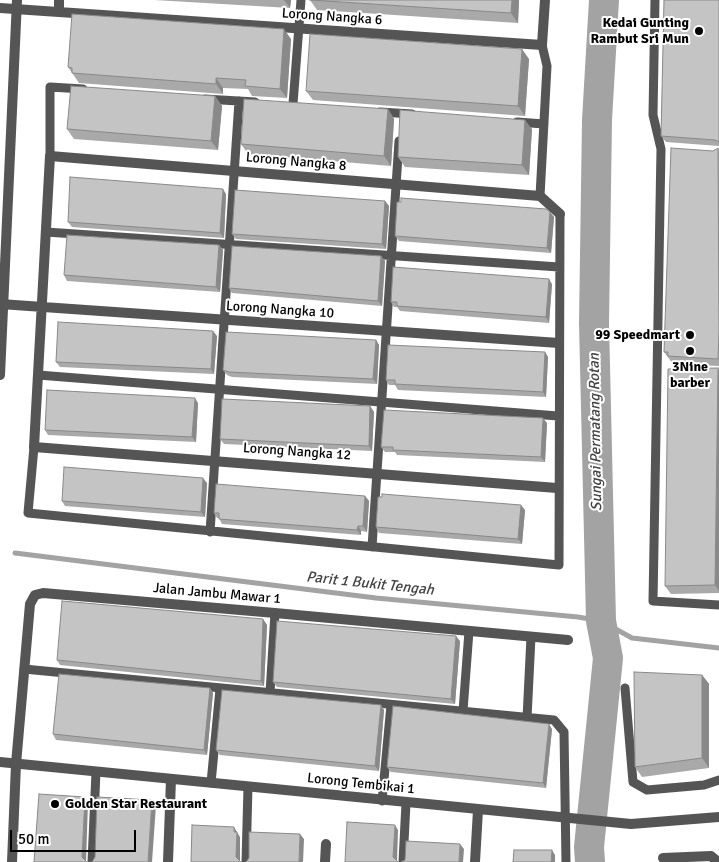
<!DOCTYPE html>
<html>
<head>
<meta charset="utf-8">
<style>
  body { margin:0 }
  #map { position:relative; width:719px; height:862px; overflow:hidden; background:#fff; font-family:Signika,sans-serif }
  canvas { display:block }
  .scale { position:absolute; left:10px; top:830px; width:126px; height:22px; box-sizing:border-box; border:2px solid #000; border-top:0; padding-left:6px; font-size:15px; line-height:18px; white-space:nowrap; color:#000; -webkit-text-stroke:4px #fff; paint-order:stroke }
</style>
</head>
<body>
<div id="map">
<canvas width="719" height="862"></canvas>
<div class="scale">50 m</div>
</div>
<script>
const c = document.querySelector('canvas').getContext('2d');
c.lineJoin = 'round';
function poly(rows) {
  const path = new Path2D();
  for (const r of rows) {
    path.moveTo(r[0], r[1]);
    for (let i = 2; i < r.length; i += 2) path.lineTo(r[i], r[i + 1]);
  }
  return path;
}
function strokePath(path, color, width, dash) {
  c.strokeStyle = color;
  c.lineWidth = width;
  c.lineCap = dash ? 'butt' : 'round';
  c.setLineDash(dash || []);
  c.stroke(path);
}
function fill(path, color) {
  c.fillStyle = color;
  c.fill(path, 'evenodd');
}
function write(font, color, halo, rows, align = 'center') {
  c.font = font + ' Signika,sans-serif';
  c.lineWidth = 4;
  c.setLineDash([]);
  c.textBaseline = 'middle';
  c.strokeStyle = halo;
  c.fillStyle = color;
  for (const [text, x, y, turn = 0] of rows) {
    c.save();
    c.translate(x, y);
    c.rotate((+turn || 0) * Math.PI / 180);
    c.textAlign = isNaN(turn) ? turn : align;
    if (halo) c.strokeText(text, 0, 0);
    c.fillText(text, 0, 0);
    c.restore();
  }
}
strokePath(poly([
  [15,553,376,598,578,617,601,621,632,638,719,648]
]), '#a3a3a3', 5);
strokePath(poly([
  [590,862,589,847,608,658,601,621,594,323,597,120,604,0]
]), '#a3a3a3', 30);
strokePath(poly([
  [655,0,653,115,661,149,653,601,719,605],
  [205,99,255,102],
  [293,104,301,0],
  [380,112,412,114],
  [517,122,544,124],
  [50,156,50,87,83,89],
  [540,196,547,66,542,45],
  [46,232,559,267],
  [38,375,558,416],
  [34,447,28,513,559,565,560,214],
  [210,532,239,101],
  [372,547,399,141],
  [24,669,554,720,564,732,566,862],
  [625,688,633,782,647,790,704,785,719,780],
  [270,693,275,613],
  [463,711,469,631],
  [527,718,531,637],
  [211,783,220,689],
  [382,801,391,705],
  [92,862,96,772],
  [246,862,248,787],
  [403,862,406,803]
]), '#555', 9);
strokePath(poly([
  [0,8,542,45,545,0],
  [59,12,59,0],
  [0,304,559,343],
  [557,488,34,447,50,156,540,196,560,214],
  [663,858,711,856,718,862],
  [12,862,16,764,30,604,35,595,43,593,275,613,568,640],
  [168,862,171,779],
  [325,862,326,844],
  [475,862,478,810]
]), '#555', 10);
strokePath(poly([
  [0,375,17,0],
  [0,762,631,824,719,817]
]), '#555', 10);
fill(poly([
  [154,0,291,0,290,8],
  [310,0,519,0,518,23,317,10],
  [719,0,719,146,666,142,661,136],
  [291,39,287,98,252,96,248,89,223,88,223,94,79,83,68,67],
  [529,59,525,116,313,100,306,91],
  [215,96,222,106,218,150,74,139,67,129],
  [388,109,394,119,391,166,248,154,241,144],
  [532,129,529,175,405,167,398,157],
  [719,149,719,366,673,364,664,352,713,151],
  [226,194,224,238,72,227,68,222],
  [385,201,389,206,386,249,236,239,232,234],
  [550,212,554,217,551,253,399,241,395,236],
  [219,245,223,250,220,292,67,281,64,275],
  [381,256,385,261,382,306,232,293,229,288],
  [552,284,549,323,400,311,397,307,394,307,391,302],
  [217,336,214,374,60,367,56,362],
  [376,340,379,345,377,384,232,377,227,375,223,370],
  [545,352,548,357,546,397,398,390,395,385,389,385,386,380],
  [719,370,719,593,671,594,665,586],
  [198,403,196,442,48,435,45,430],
  [370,406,374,412,372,451,224,444,220,439],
  [547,423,545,462,397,455,395,452,385,452,381,447],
  [207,483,205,517,65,506,62,501],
  [365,496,369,501,367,532,361,531,361,535,222,524,219,518,217,518,214,513],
  [525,510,522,544,379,533,376,527],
  [263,619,267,625,264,686,60,665,57,660],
  [460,641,455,704,277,687,273,682],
  [702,675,709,684,709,768,642,777,635,767],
  [210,688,213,693,207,755,56,740,53,734],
  [381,705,384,710,379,771,220,755,216,750],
  [552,729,546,788,391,772,387,767]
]), '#a9a9a9');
fill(poly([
  [284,0,291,0,290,8],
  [512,0,519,0,518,23,511,13],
  [284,29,291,39,287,98,280,89],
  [522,49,529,59,525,116,518,106],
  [216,78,223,88,223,94,216,84],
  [215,96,222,106,218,150,211,141],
  [388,109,394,119,391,166,384,156],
  [525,120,532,129,529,175,522,165],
  [223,189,226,194,224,238,220,233],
  [385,201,389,206,386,249,382,244],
  [550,212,554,217,551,253,547,248],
  [219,245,223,250,220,292,216,287],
  [381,256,385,261,382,306,378,301],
  [549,279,552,284,549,323,546,317],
  [213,331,217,336,214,374,211,369],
  [376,340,379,345,377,384,373,379],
  [545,352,548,357,546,397,543,392],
  [718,368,719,370,719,591,715,585],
  [195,398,198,403,196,442,192,437],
  [370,406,374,412,372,451,369,446],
  [543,418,547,423,545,462,541,457],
  [203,478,207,483,205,517,201,512],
  [365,496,369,501,367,532,363,526],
  [521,505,525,510,522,544,518,539],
  [358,526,361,531,361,535,357,530],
  [263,619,267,625,264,686,261,681],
  [456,636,460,641,455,704,451,699],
  [702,675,709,684,709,768,702,758],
  [210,688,213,693,207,755,204,750],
  [381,705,384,710,379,771,375,766],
  [549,724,552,729,546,788,543,783],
  [85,797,88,802,86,862,82,857],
  [152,800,156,805,152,862,148,862],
  [395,825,398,830,397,862,393,857],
  [234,827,240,837,240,862,236,857],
  [300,834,304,839,303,862,299,862],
  [460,844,464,849,463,862,459,862],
  [552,850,555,855,555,862,551,862]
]), '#898989');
const building = poly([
  [310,0,512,0,511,13,310,0],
  [664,0,719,0,719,142,715,140,661,136,664,0],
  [72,14,284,29,280,89,245,86,246,80,216,78,216,84,72,73,72,68,68,67,72,14],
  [310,34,522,49,518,106,306,91,310,34],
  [71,86,215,96,211,141,67,129,71,86],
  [244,99,388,109,384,156,241,144,244,99],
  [400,110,525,120,522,165,398,157,400,110],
  [671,148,713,151,718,148,719,331,718,359,668,356,668,352,664,352,671,148],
  [70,177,223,189,220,233,68,222,70,177],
  [235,190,385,201,382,244,232,234,235,190],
  [401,198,546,209,550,212,547,248,395,236,397,202,401,202,401,198],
  [67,235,219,245,216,287,64,275,67,235],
  [232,246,381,256,378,301,229,288,232,246],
  [393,267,549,279,546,317,397,306,397,302,391,302,393,267],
  [58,322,213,331,211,369,56,362,58,322],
  [226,332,376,340,373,379,229,372,223,370,226,332],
  [388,345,545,352,543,392,395,384,395,380,386,380,388,345],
  [718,368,715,585,665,586,668,369,718,368],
  [47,390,195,398,192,437,45,430,47,390],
  [222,399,370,406,369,446,220,439,222,399],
  [384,410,543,418,541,457,393,450,393,447,381,447,384,410],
  [64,467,203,478,201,512,62,501,64,467],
  [216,484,365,496,363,526,358,526,357,530,219,519,219,513,214,513,216,484],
  [382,494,521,505,518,539,376,527,378,497,382,497,382,494],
  [62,601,263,619,261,681,57,660,62,601],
  [277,621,456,636,451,699,273,682,277,621],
  [634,672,702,675,702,758,635,767,634,672],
  [59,674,210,688,204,750,53,734,59,674],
  [222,690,381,705,375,766,216,750,222,690],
  [393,706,549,724,543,783,387,767,393,706],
  [39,794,85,797,82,857,87,862,34,862,39,794],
  [97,797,152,800,148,862,92,862,95,857,97,797],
  [347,822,395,825,393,857,398,862,345,862,347,822],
  [192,825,234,827,234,832,237,832,236,857,241,862,191,862,192,825],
  [249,832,300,834,299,862,246,862,249,858,249,832],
  [406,841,460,844,459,862,401,862,405,860,406,841],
  [514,850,552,850,551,862,513,862,514,850]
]);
fill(building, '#c4c4c4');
strokePath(building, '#898989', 1);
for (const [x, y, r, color] of [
  [699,31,5,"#000"],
  [690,335,5,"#000"],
  [690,351,5,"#000"],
  [55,804,5,"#000"]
]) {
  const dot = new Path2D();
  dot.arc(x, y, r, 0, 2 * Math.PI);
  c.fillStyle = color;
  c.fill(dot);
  strokePath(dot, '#fff', 2);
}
write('14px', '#000', '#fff', [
  ["Lorong Nangka 6",332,17,4],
  ["Lorong Nangka 8",296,162,5],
  ["Lorong Nangka 10",280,310,4],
  ["Lorong Nangka 12",297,452,4],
  ["Jalan Jambu Mawar 1",217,594,5],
  ["Lorong Tembikai 1",361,784,6]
]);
write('bold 14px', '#000', '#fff', [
  ["Kedai Gunting",689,23],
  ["Rambut Sri Mun",689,39],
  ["99 Speedmart",680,335],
  ["3Nine",690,367,"center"],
  ["barber",690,383,"center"],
  ["Golden Star Restaurant",65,804,"left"]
], 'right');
write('italic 15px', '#444', '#fff', [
  ["Sungai Permatang Rotan",596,432,-91],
  ["Parit 1 Bukit Tengah",370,584,6]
]);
</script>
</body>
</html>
